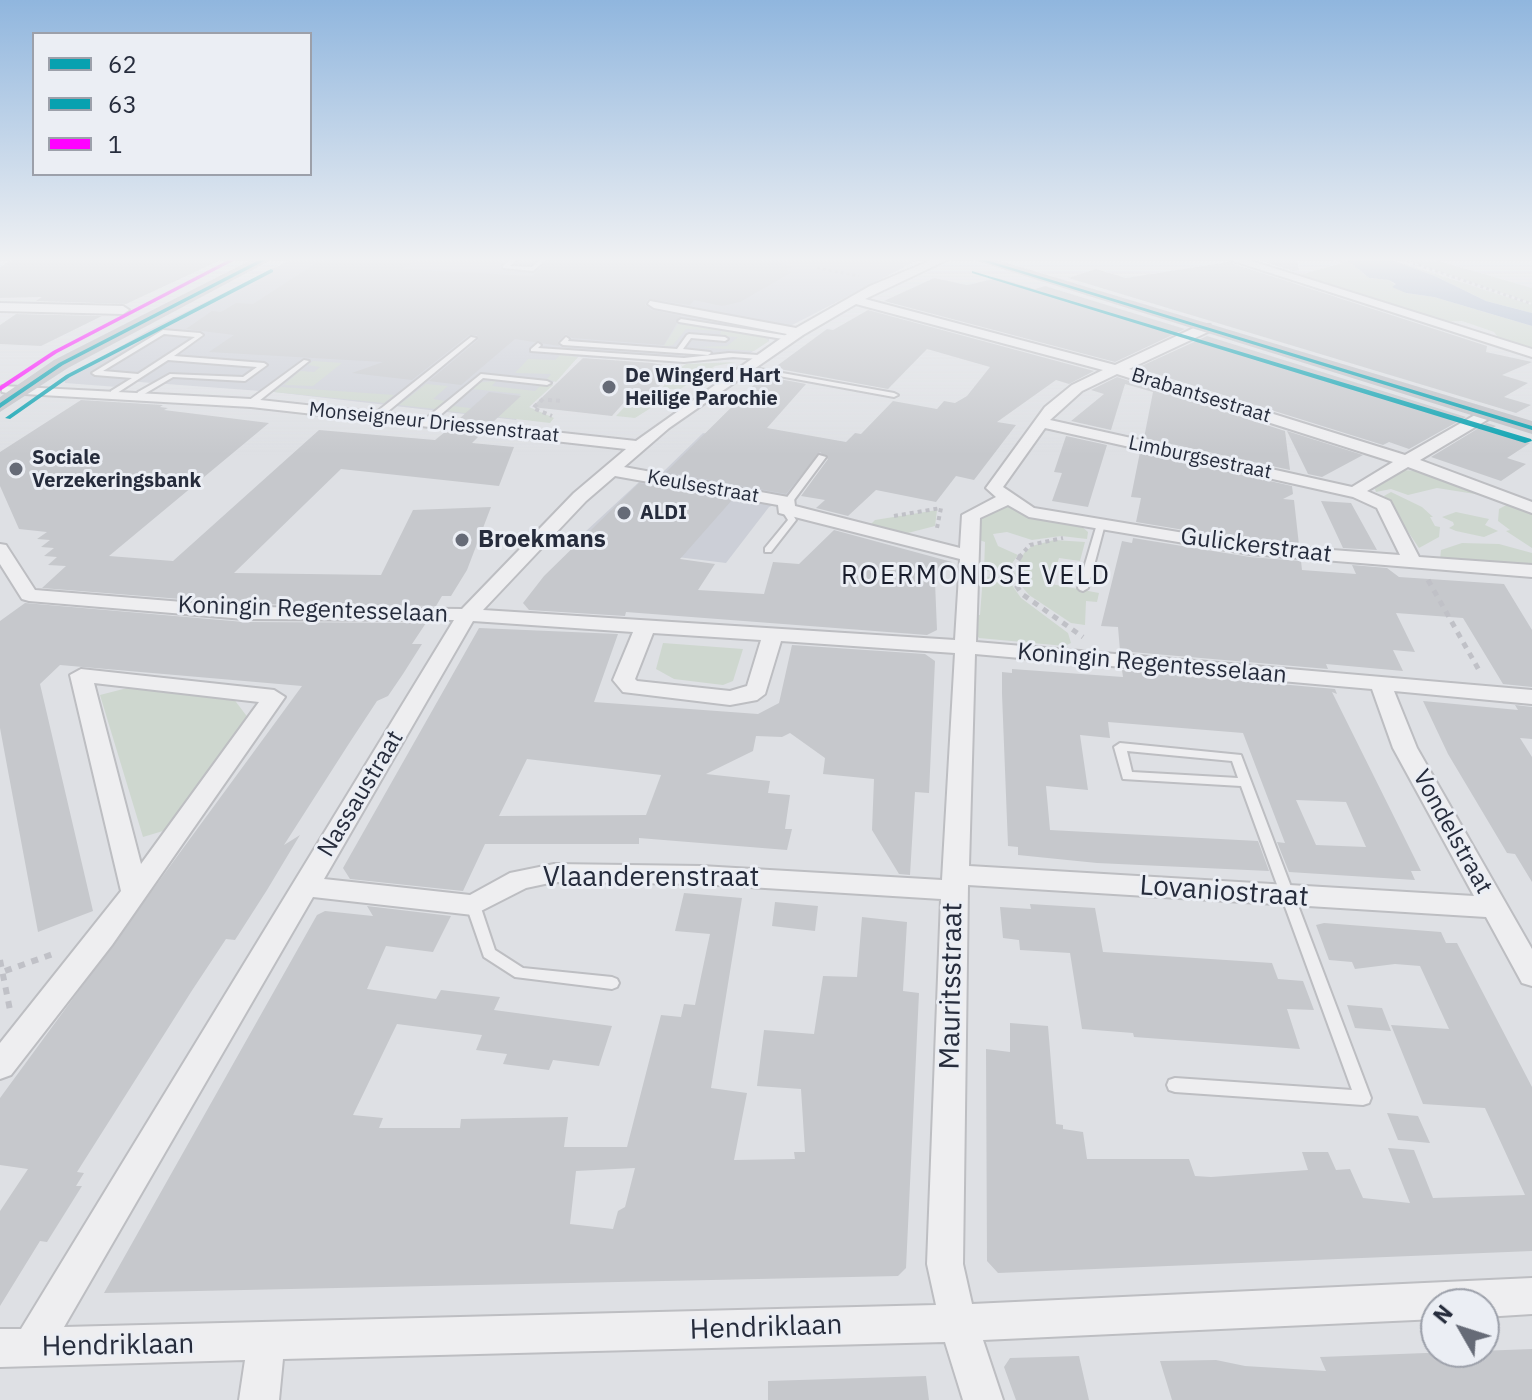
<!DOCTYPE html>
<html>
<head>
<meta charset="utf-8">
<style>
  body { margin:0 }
  #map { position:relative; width:1532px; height:1400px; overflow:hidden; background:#dee0e4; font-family:"IBM Plex Sans",sans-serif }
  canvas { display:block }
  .legend { position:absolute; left:32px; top:32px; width:280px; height:144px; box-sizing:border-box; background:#ebeef4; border:2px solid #9ca0aa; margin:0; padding:10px 14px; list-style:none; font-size:24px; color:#262c3c }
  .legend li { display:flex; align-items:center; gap:16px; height:40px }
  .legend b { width:40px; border:2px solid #9ca0aa }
  .north { position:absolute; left:1420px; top:1288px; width:80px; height:80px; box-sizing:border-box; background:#ebeef4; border:2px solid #9ca0aa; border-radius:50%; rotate:309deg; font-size:22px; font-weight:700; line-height:32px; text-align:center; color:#262c3c }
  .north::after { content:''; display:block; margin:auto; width:28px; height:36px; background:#666b77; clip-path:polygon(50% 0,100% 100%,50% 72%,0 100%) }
</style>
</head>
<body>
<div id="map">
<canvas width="1532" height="1400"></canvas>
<ul class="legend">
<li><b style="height:10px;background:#08a1b0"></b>62</li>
<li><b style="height:10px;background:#08a1b0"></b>63</li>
<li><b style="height:10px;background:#f0f"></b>1</li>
</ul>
<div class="north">N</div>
</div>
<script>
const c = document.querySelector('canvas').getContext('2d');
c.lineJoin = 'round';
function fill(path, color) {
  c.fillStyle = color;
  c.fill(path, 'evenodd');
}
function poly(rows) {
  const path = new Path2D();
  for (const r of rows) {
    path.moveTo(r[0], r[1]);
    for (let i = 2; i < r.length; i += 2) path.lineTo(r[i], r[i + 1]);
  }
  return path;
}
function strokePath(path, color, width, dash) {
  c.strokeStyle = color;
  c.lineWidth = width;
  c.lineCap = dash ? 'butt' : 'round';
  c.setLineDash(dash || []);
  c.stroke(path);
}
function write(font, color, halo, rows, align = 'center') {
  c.font = font + ' "IBM Plex Sans",sans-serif';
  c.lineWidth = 6;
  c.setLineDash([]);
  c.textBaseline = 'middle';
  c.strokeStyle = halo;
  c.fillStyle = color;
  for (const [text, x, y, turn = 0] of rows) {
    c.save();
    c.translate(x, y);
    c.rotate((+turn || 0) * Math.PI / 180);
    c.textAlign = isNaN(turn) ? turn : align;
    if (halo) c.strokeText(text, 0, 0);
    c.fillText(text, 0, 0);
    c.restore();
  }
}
fill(poly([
  [292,259,920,259,769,337,769,341,741,359,679,363,578,357,516,420,274,392,126,381,117,387,65,383,64,379,149,330],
  [703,433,829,454,798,495,769,507,726,563,572,544,652,470,664,471]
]), '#cccfd7');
fill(poly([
  [1331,259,1346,259,1369,278,1389,280,1406,293,1434,297,1532,326,1532,350,1494,338,1497,336,1494,332,1462,321,1442,322,1296,276,1342,263],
  [1389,259,1532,305,1532,313,1486,301,1435,276],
  [1403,259,1432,259,1532,288,1532,303],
  [678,324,762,336,769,341,754,351,696,347,727,346,738,337,720,336,721,331,686,329,673,345,663,347],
  [560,355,578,357,556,382,547,379,551,374,515,373,528,359,555,360],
  [313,361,342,363,313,386,284,385,300,371,314,372,320,367,308,365],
  [736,362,715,366,679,390,662,388,675,371,686,364],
  [496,381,492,386,535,391,541,385,553,385,529,407,554,418,550,423,447,411,453,406,503,412,521,394,472,389,482,382],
  [426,384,448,386,433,399,445,401,436,409,399,405],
  [281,387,394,395,384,403,274,392],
  [661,391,676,392,635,418,616,416,631,400,645,401],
  [1402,470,1418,471,1494,497,1437,488,1408,495,1391,489,1376,492,1374,486],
  [1391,492,1422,507,1433,517,1430,517,1435,526,1440,527,1439,537,1419,548,1384,496],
  [1510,503,1532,514,1532,548,1506,531,1510,530,1498,521,1499,509],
  [1007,505,1030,517,1080,525,1088,532,1087,539,1061,536,1032,540,1007,532,993,534,998,546,1018,555,1006,572,984,571,985,542,979,540,982,515],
  [937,510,935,526,900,535,868,527,875,520],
  [1456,512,1489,519,1485,525,1498,531,1484,537,1456,531,1449,528,1454,525,1453,522,1442,517],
  [1054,540,1085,542,1080,561,1059,558,1051,584,1099,593,1097,602,1086,601,1085,625,1071,623,1029,595,1013,576,1024,553,1032,546],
  [1462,543,1499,544,1532,553,1532,566,1440,560,1441,550],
  [983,576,1007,578,1021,598,1068,633,1071,643,1065,646,979,638,975,633,974,615,980,615],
  [663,643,743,649,733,681,723,685,674,679,656,669],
  [131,687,233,698,252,723,173,828,143,837,100,695]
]), '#ced7cf');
fill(poly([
  [1346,259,1389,259,1435,276,1486,301,1532,313,1532,326,1434,297,1406,293,1392,287,1396,284,1389,280,1369,278]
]), '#acbacf');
fill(poly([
  [13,259,223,259,126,304,36,301,42,297,0,298,0,267],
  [338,259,416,259,403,269,532,276,550,259,752,259,794,266,786,270,792,272,740,302,722,306,694,300,690,305,648,299,645,305,652,310,681,316,664,345,572,338,566,334,558,341,559,346,515,339,461,385,429,381,478,340,477,335,469,335,412,380,352,373,383,362,209,352,234,335,186,329,212,311,221,312,236,303,253,304,318,262],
  [1255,259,1297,259,1299,270,1293,271],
  [1228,262,1487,346,1486,352,1532,362,1502,375,1528,383,1504,397,1531,405,1516,413,1068,278,1096,269,1126,278],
  [934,278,967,285,998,278,1035,289,1045,286,1185,329,1115,362,884,301],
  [868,310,1094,371,1069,384,1056,380,997,422,1016,425,974,480,956,476,936,502,876,490,848,516,816,508,825,500,801,496,828,459,820,452,786,494,666,472,763,376,806,384,767,428,846,442,855,433,861,434,893,401,937,409,944,401,955,403,967,396,990,367,927,349,888,389,774,368,827,329,833,330],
  [16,314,102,316,41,346,0,344,0,325],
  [1207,336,1466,417,1409,449,1389,442,1383,445,1137,368],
  [583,358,652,363,676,367,655,391,641,400,628,398,612,416,532,407],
  [1117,377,1285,431,1290,470,1144,438,1153,392,1125,384,1111,430,1071,421,1104,394,1091,390],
  [489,392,521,396,493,422,459,419],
  [81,400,163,405,160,407,168,408,164,410,269,423,109,556,173,561,319,430,435,440,445,432,479,436,472,443,514,447,499,486,341,469,234,573,381,575,413,510,491,507,467,570,451,596,442,596,436,606,244,604,42,588,66,566,48,565,57,557,44,556,54,548,41,547,50,540,37,539,47,532,19,529,0,486,0,452],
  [1487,423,1496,426,1489,430,1530,443,1507,458,1526,464,1501,481,1431,457],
  [1287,431,1363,455,1322,477,1308,474],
  [1066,436,1107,445,1088,507,1052,501,1062,473,1054,472],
  [1140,452,1292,486,1293,494,1283,499,1294,500,1299,545,1250,541,1136,522,1141,498,1131,497],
  [639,483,732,500,680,559,715,564,698,590,764,594,773,562,799,564,834,530,952,562,935,582,937,630,927,635,626,612,625,616,529,610,523,603,544,576],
  [1321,501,1351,503,1377,550,1343,548],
  [1133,538,1250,557,1301,561,1302,570,1356,574,1352,565,1387,568,1399,577,1504,584,1532,630,1532,687,1503,684,1463,618,1396,613,1415,652,1393,650,1403,671,1326,664,1328,669,1120,651,1118,627,1101,626,1122,541,1132,543],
  [25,603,244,622,426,623,412,644,422,644,403,674,388,696,377,701,350,742,284,845,300,835,267,890,235,940,226,939,191,992,77,1172,84,1173,76,1186,82,1186,47,1242,40,1241,0,1306,0,1211,28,1169,0,1165,0,1098,302,686,60,665,40,684,93,911,38,932,0,728,0,621],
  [479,628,618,634,594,702,758,714,779,703,792,645,925,654,935,661,929,793,915,792,910,875,899,874,872,830,874,779,823,774,825,758,790,733,782,737,756,736,753,751,706,774,770,781,768,793,790,795,785,829,792,829,787,850,639,838,639,844,485,844,463,891,350,879,343,868],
  [527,759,612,769,661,775,646,815,499,816],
  [1012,669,1123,677,1122,670,1335,689,1337,694,1332,692,1421,871,1411,871,1415,880,1289,872,1277,842,1285,843,1243,733,1108,722,1110,738,1080,735,1088,790,1046,786,1050,830,1258,841,1269,871,1097,863,1018,855,1018,847,1008,846,1002,694,1002,672,1012,673],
  [1296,800,1346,802,1366,847,1316,845],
  [1423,701,1518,710,1515,705,1532,707,1532,739,1520,738,1532,757,1532,882,1515,854,1507,853,1448,754],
  [684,893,742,898,711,1088,747,1093,734,1160,795,1159,794,1152,805,1152,801,1089,757,1086,764,1030,814,1034,823,976,857,977,862,917,907,922,903,991,919,993,906,1268,898,1276,104,1293,317,915,325,911,373,916,367,906,451,916,433,952,386,946,367,989,436,999,441,990,500,997,494,1010,612,1026,599,1066,553,1060,549,1070,503,1064,507,1054,476,1050,482,1035,397,1024,353,1115,383,1118,379,1128,460,1128,461,1119,568,1117,564,1147,627,1147,661,1015,681,1017,684,1004,695,1005,710,934,675,931],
  [635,1168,625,1207,618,1211,613,1229,570,1224,576,1171],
  [775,902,818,906,815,931,772,926],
  [1030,904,1095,908,1103,952,1272,963,1278,979,1303,981,1314,1010,1287,1009,1300,1049,1134,1037,1133,1033,1082,1029,1070,953,1020,950,1019,940,1003,938,1000,907,1031,909],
  [1324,923,1441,932,1446,943,1457,943,1532,1087,1532,1251,998,1273,987,1261,986,1049,1010,1052,1010,1023,1048,1026,1056,1124,1063,1125,1063,1129,1083,1132,1087,1159,1189,1159,1195,1176,1211,1177,1308,1170,1302,1152,1328,1152,1336,1170,1350,1169,1363,1198,1410,1203,1388,1148,1414,1150,1433,1198,1525,1195,1485,1108,1423,1104,1391,1025,1449,1029,1420,966,1395,964,1355,969,1352,962,1329,960,1316,925],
  [1347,1005,1382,1008,1391,1031,1355,1028],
  [1387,1113,1418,1116,1430,1143,1398,1140],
  [1532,1349,1532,1400,1172,1400,1160,1361,1216,1360,1245,1366,1326,1371,1320,1357],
  [1079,1356,1089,1400,1016,1400,1004,1367,1010,1358],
  [926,1376,929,1400,768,1400,768,1381]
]), '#c6c8cc');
const lane = poly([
  [511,259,517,259,510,266,532,267,541,259,547,259,533,271,503,268,503,266,511,259],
  [681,319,789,336,792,338,789,340,679,322,678,321,681,319],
  [163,330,200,333,203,335,174,356,264,363,267,365,245,381,173,377,141,396,137,394,138,392,170,374,243,377,257,367,168,360,114,395,111,395,111,391,132,378,95,375,92,373,163,330],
  [164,334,195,337,138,374,103,371,164,334],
  [689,334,725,337,728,339,725,341,691,338,683,349,710,352,711,353,708,355,563,345,560,343,566,337,569,339,568,341,677,349,687,335,689,334],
  [471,337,476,338,380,418,374,418,374,414,471,337],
  [538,343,541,345,538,348,684,358,729,353,758,355,761,357,758,359,733,357,684,362,531,351,531,349,538,343],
  [304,360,309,361,254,405,248,405,248,401,304,360],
  [743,366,894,393,898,395,894,397,741,369,740,368,743,366],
  [481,374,547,381,551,383,547,385,483,378,430,424,424,424,424,420,481,374],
  [819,455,826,457,791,504,785,504,785,500,819,455],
  [785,506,788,507,796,520,771,552,765,552,765,548,788,520,781,509,785,506],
  [1101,521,1105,524,1088,588,1083,591,1080,590,1078,588,1097,524,1101,521],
  [1120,743,1241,755,1371,1098,1369,1103,1363,1105,1175,1092,1169,1090,1167,1085,1169,1080,1175,1078,1352,1090,1241,786,1123,779,1114,747,1120,743],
  [1127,751,1232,761,1238,778,1132,772,1127,751],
  [473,900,478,901,480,905,495,950,523,968,612,977,617,979,619,983,617,987,612,989,515,977,484,957,466,905,468,901,473,900]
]);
const street = poly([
  [934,259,949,259,865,299,1115,365,1200,325,1210,325,1210,331,1129,369,1405,455,1482,411,1492,411,1492,417,1420,460,1532,502,1532,513,1408,467,1367,491,1390,501,1419,557,1532,565,1532,577,1250,554,1029,517,1008,505,980,518,976,642,1532,690,1532,704,1394,691,1417,748,1532,949,1532,986,1522,983,1486,917,968,885,963,1264,972,1304,1532,1278,1532,1314,1484,1317,1484,1304,1436,1304,1436,1319,983,1340,1003,1400,963,1400,945,1342,283,1359,279,1400,239,1400,245,1360,0,1367,0,1329,21,1329,454,620,244,619,29,601,22,599,0,564,0,544,6,545,35,590,244,607,462,609,574,493,626,449,251,407,7,393,2,392,2,386,251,399,636,441,787,334,654,308,648,304,650,301,796,328,870,286,934,259],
  [856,304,1103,370,1072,385,1045,407,986,488,996,497,962,515,960,548,795,506,794,498,788,497,624,467,669,428,803,335,856,304],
  [1117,374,1393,462,1352,487,1050,420,1082,391,1117,374],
  [1045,428,1353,497,1377,508,1400,555,1250,544,1034,508,1003,487,1045,428],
  [615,476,778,505,779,513,960,559,955,640,483,610,586,501,615,476],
  [473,621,633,632,613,680,623,692,730,705,757,700,765,694,781,641,955,653,942,880,701,866,554,864,510,873,470,895,324,879,473,621],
  [653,633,761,640,747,686,730,691,637,681,635,679,653,633],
  [975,654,1372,689,1393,748,1474,896,969,866,975,654],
  [554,882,701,884,941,899,927,1264,936,1305,64,1327,313,897,473,915,526,888,554,882],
  [1227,259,1245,259,1532,349,1532,357,1227,259],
  [0,303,123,306,129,310,123,314,0,311,0,303],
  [81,669,274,690,285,697,112,945,11,1075,0,1079,0,1043,121,891,70,675,81,669],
  [94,683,259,702,141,864,94,683]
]);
strokePath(lane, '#bdbec2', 4);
strokePath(street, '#bdbec2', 4);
strokePath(poly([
  [875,259,878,260],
  [1401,259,1532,304],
  [817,268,859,276]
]), '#c0c1c7', 3, [3, 3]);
strokePath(poly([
  [543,399,533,408,552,416],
  [548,400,562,401],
  [894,516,941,508,937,528],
  [1019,557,1030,545,1063,538]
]), '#c0c1c7', 4, [4, 4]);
strokePath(poly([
  [1021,555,1009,575,1022,594,1083,637],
  [990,573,1009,575],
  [1428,580,1480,672]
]), '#c0c1c7', 5, [6, 6]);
strokePath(poly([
  [0,960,10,1010],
  [5,971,53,954]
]), '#c0c1c7', 6, [7, 7]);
fill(lane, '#eeeef0');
fill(street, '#eeeef0');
fill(poly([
  [253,259,273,259,68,368,0,412,0,397,54,360,253,259],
  [970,259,994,259,1532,421,1532,434,970,259]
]), '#bfc1c6');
fill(poly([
  [261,259,268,259,63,365,0,408,0,403,59,363,261,259],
  [975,259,983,259,1532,426,1532,430,975,259]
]), '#08a1b0');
fill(poly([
  [271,269,273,270,273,272,70,377,10,419,5,418,66,375,271,269],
  [972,271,1531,439,1532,441,1525,443,972,273,972,271]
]), '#08a1b0');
fill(poly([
  [230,259,237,259,57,353,0,391,0,386,53,351,230,259]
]), '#f0f');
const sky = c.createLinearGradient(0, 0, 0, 455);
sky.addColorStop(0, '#90b6de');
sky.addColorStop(0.57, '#f0f1f3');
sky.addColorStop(1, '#f0f1f300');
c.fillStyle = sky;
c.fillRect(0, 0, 1532, 455);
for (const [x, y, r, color] of [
  [609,387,8,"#666b77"],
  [16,469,8,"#666b77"],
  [624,513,8,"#666b77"],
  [462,540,8,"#666b77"]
]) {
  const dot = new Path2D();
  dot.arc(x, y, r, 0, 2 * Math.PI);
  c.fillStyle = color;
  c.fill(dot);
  strokePath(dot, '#ebeef4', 3);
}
write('bold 20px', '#262c3c', '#ebeef4', [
  ["De Wingerd Hart",625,376],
  ["Heilige Parochie",625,399],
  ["Sociale",32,458],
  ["Verzekeringsbank",32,481],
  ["ALDI",640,513]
], 'left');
write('20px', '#262c3c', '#ebeef4', [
  ["Brabantsestraat",1201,396,17],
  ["Monseigneur Driessenstraat",434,423,6],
  ["Limburgsestraat",1200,458,12],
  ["Keulsestraat",703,487,10]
]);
write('bold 24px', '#262c3c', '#ebeef4', [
  ["Broekmans",478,540]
], 'left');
write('24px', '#262c3c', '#ebeef4', [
  ["Gulickerstraat",1256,546,7],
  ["Koningin Regentesselaan",313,610,2],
  ["Koningin Regentesselaan",1152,664,5],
  ["Nassaustraat",361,794,-59],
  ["Vondelstraat",1452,832,61]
]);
c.letterSpacing = '2px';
write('26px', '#191d2c', '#ebeef4', [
  ["ROERMONDSE VELD",976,576]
]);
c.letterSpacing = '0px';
write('28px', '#262c3c', '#ebeef4', [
  ["Vlaanderenstraat",651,878],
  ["Lovaniostraat",1224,892,4],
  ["Mauritsstraat",952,986,-89],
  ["Hendriklaan",766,1328,-2],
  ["Hendriklaan",118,1346,-1]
]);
</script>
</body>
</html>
